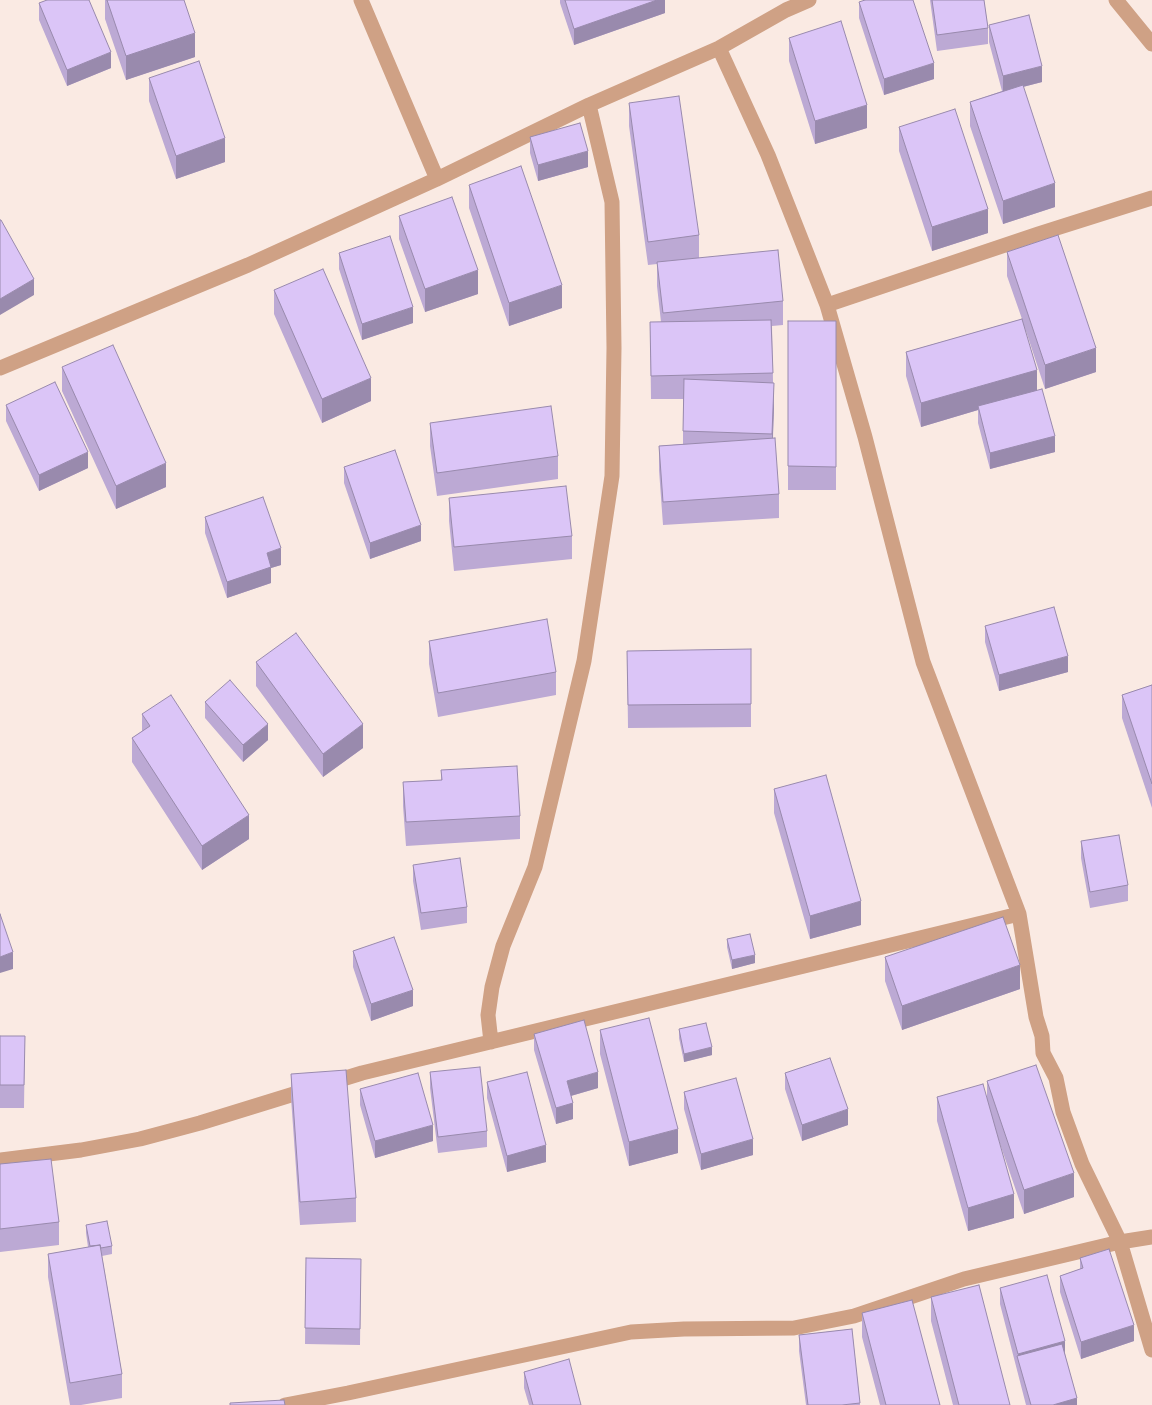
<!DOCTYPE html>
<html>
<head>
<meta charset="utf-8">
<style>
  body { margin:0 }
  canvas { display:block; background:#faeae3 }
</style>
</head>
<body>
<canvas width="1152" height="1405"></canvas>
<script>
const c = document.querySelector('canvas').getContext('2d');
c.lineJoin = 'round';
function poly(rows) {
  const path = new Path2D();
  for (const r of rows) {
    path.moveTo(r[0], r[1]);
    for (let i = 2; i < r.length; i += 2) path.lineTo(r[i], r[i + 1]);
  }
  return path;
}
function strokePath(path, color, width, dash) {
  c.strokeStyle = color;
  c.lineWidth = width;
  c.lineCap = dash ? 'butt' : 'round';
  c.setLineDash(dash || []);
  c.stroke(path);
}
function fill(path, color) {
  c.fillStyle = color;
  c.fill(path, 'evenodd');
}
strokePath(poly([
  [361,0,437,179],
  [1116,0,1152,44],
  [719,48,768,155,827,305,865,437,923,662,1019,914,1036,1017,1042,1036,1043,1053,1056,1078,1063,1112,1082,1164,1120,1242,1152,1350],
  [827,305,1038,234,1152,198],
  [0,368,248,265,437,179,589,105,719,48,786,10,809,0],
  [491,1042,488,1015,492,987,503,946,535,867,584,661,612,476,614,348,612,202,589,105],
  [0,1160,81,1150,140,1139,200,1123,362,1073,1019,914],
  [285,1405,348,1393,631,1332,684,1329,794,1328,854,1316,964,1279,1120,1242,1152,1237]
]), '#cfa185', 15);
fill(poly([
  [105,0,184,0,195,57,126,80,105,19],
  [560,0,665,0,665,13,574,45,560,3],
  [930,0,984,0,988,28,988,44,937,51],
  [859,2,934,79,884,95,859,18],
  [39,3,111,68,67,86,39,20],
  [989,25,1042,82,1023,87,1055,207,1003,224,970,126,970,102,1002,91,989,42],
  [789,38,867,128,815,144,789,61],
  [149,78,225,162,176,179,149,101],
  [629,103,699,235,699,258,783,301,783,325,772,326,773,382,774,406,773,438,779,494,779,518,663,525,659,470,659,446,683,444,683,399,651,399,650,322,661,322,657,286,657,264,648,265,629,126],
  [899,127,988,233,932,251,899,151],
  [530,137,588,167,538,181,530,153],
  [469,185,562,308,509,326,469,208],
  [399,216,478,294,425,312,399,239],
  [1007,252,1096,372,1045,389,1025,328,1037,391,1055,452,990,469,978,423,978,410,921,427,906,376,906,352,1022,319,1007,276],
  [339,253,413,323,362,340,339,269],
  [274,290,371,401,322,423,274,314],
  [788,321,836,321,836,490,788,490],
  [62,367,166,487,116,509,62,391],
  [6,405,88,468,39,491,6,421],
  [430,423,558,456,558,479,437,496,430,446],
  [344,467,421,541,370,559,344,483],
  [449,498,572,536,572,559,454,571,449,521],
  [205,517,281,565,271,568,271,583,227,598,205,533],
  [985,626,1068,672,999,691,985,642],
  [429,641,556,672,556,695,438,717,429,664],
  [751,649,751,727,628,728,627,651],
  [256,662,363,748,323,777,256,686],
  [1152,685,1152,808,1122,718,1122,695],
  [205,702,268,740,243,762,205,718],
  [142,714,249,839,202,870,132,762,132,738,142,731],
  [441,770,520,816,520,839,406,846,403,806,403,782,441,780],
  [774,789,861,925,810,939,774,813],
  [1081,841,1128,885,1128,901,1090,908,1081,858],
  [413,865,467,907,467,923,421,930,413,881],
  [727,939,755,963,732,969,727,947],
  [353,951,413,1006,371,1021,353,967],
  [885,957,1020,989,902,1030,885,981],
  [679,1029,712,1055,684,1062,679,1038],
  [600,1030,678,1153,629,1166,600,1054],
  [534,1034,598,1088,571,1096,573,1119,556,1124,534,1050],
  [0,1036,25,1036,24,1108,0,1108],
  [430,1072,487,1131,487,1147,438,1153,430,1088],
  [785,1073,848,1125,802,1141,785,1089],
  [291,1074,356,1198,356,1222,300,1225,291,1098],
  [987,1081,1074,1197,1024,1214,998,1138,1014,1218,968,1231,937,1121,937,1097,987,1098],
  [487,1082,546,1162,507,1172,487,1098],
  [360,1089,433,1141,375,1158,360,1105],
  [684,1092,753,1155,701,1170,684,1109],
  [0,1164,59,1222,59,1245,0,1252],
  [86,1225,112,1246,112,1254,102,1256,122,1374,122,1398,81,1405,70,1405,48,1277,48,1254,88,1247,86,1233],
  [306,1258,361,1259,360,1345,305,1344],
  [1080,1258,1134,1341,1081,1359,1060,1292,1060,1276,1080,1269],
  [1000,1288,1065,1354,1077,1405,1026,1405,1000,1304],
  [931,1297,1010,1405,953,1405,931,1321],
  [862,1313,940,1405,880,1405,862,1337],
  [852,1329,860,1405,806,1405,799,1351,799,1335],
  [524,1372,581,1405,529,1405,524,1388]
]), '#bca9d4');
fill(poly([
  [657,0,665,0,665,13,574,45,574,29],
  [195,33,195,57,126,80,126,56],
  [111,52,111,68,67,86,67,70],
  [934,63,934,79,884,95,884,79],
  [1042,66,1042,82,1003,92,1003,76],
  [867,105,867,128,815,144,815,121],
  [225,138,225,162,176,179,176,156],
  [588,151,588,167,538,181,538,165],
  [1055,183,1055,207,1003,224,1003,201],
  [988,209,988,233,932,251,932,227],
  [478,270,478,294,425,312,425,289],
  [34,279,34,295,0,315,0,299],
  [562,285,562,308,509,326,509,303],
  [413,307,413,323,362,340,362,324],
  [1096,348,1096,372,1045,389,1045,365],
  [1037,370,1037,393,978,406,978,410,921,427,921,403],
  [371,378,371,401,322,423,322,399],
  [774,383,774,406,772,458,772,434],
  [1055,436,1055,452,990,469,990,453],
  [88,452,88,468,39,491,39,475],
  [166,463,166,487,116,509,116,486],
  [421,525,421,541,370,559,370,543],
  [281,548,281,565,271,568,271,583,227,598,227,582,267,553],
  [1068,656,1068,672,999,691,999,675],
  [268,724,268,740,243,762,243,745],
  [363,724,363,748,323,777,323,754],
  [249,815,249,839,202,870,202,846],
  [861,901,861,925,810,939,810,916],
  [13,952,13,969,0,973,0,957],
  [755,955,755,963,732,969,732,960],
  [1020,965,1020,989,902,1030,902,1006],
  [413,990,413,1006,371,1021,371,1004],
  [712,1047,712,1055,684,1062,684,1054],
  [598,1072,598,1088,567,1097,567,1081],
  [573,1103,573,1119,556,1124,556,1108],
  [848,1109,848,1125,802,1141,802,1125],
  [433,1125,433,1141,375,1158,375,1141],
  [678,1129,678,1153,629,1166,629,1142],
  [753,1139,753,1155,701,1170,701,1154],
  [546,1145,546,1162,507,1172,507,1156],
  [1074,1173,1074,1197,1024,1214,1024,1190],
  [1014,1194,1014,1218,968,1231,968,1208],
  [1134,1325,1134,1341,1081,1359,1081,1342],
  [1065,1341,1065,1357,1018,1357,1018,1354],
  [1077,1398,1077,1405,1053,1405]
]), '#998aad');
const building = poly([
  [47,0,89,0,111,52,67,70,39,3,47,0],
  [107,0,184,0,195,33,126,56,107,0],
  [565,0,657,0,574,29,565,0],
  [865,0,913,0,934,63,884,79,859,2,865,0],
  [932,0,984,0,988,28,937,35,932,0],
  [1029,15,1042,66,1003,76,989,25,1029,15],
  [841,21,867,105,815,121,789,38,841,21],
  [199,61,225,138,176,156,149,78,199,61],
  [1023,85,1055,183,1003,201,970,102,1023,85],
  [679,96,699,235,648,242,629,103,679,96],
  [955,109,988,209,932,227,899,127,955,109],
  [580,123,588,151,538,165,530,137,580,123],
  [521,166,562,285,509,303,469,185,521,166],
  [452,197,478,270,425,289,399,216,452,197],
  [0,220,1,220,34,279,0,299,0,220],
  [1058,235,1096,348,1045,365,1007,252,1058,235],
  [390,236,413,307,362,324,339,253,390,236],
  [778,250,783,301,663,313,657,262,778,250],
  [323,269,371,378,322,399,274,290,323,269],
  [1022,319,1037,370,921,403,906,352,1022,319],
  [771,320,773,373,651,376,650,322,771,320],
  [788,321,836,321,836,467,788,466,788,321],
  [113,345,166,463,116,486,62,367,113,345],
  [684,379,774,383,772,434,683,431,684,379],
  [55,382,88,452,39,475,6,405,55,382],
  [1042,389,1055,436,990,453,978,406,1042,389],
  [551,406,558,456,437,473,430,423,551,406],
  [775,438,779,494,663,502,659,446,775,438],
  [395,450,421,525,370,543,344,467,395,450],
  [566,486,572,536,454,547,449,498,566,486],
  [263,497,281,548,267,553,271,567,227,582,205,517,263,497],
  [1054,607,1068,656,999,675,985,626,1054,607],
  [547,619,556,672,438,693,429,641,547,619],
  [296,633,363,724,323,754,256,662,296,633],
  [751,649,751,704,628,705,627,651,751,649],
  [230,680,268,724,243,745,205,702,230,680],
  [1152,685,1152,784,1122,695,1152,685],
  [171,695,249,815,202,846,132,738,150,726,142,714,171,695],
  [517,766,520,816,406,822,403,782,442,780,441,770,517,766],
  [826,775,861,901,810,916,774,789,826,775],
  [1119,835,1128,885,1090,892,1081,841,1119,835],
  [460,858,467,907,421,913,413,865,460,858],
  [0,914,13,952,0,957,0,914],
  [1003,917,1020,965,902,1006,885,957,1003,917],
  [750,934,755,955,732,960,727,939,750,934],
  [394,937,413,990,371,1004,353,951,394,937],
  [649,1018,678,1129,629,1142,600,1030,649,1018],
  [584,1020,598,1072,567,1081,573,1103,556,1108,534,1034,584,1020],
  [706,1023,712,1047,684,1054,679,1029,706,1023],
  [0,1036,25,1036,24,1085,0,1085,0,1036],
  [830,1058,848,1109,802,1125,785,1073,830,1058],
  [1036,1065,1074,1173,1024,1190,987,1081,1036,1065],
  [480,1067,487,1131,438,1137,430,1072,480,1067],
  [346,1070,356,1198,300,1202,291,1074,346,1070],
  [527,1072,546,1145,507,1156,487,1082,527,1072],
  [418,1073,433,1125,375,1141,360,1089,418,1073],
  [736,1078,753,1139,701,1154,684,1092,736,1078],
  [983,1084,1014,1194,968,1208,937,1097,983,1084],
  [51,1159,59,1222,0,1229,0,1164,51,1159],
  [107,1221,112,1246,101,1248,100,1245,90,1246,86,1225,107,1221],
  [100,1245,122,1374,70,1383,48,1254,100,1245],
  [1109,1249,1134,1325,1081,1342,1060,1276,1083,1268,1080,1258,1109,1249],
  [306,1258,361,1259,360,1329,305,1328,306,1258],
  [1047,1275,1065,1341,1018,1354,1000,1288,1047,1275],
  [979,1285,1010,1405,959,1405,931,1297,979,1285],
  [912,1300,940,1405,886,1405,862,1313,912,1300],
  [852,1329,860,1403,842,1405,808,1405,799,1335,852,1329],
  [1062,1344,1077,1398,1053,1405,1031,1405,1017,1356,1062,1344],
  [569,1359,581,1405,533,1405,524,1372,569,1359],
  [284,1400,285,1405,230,1405,230,1403,284,1400]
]);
fill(building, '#dbc5f7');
strokePath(building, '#998aad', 1);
</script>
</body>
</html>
